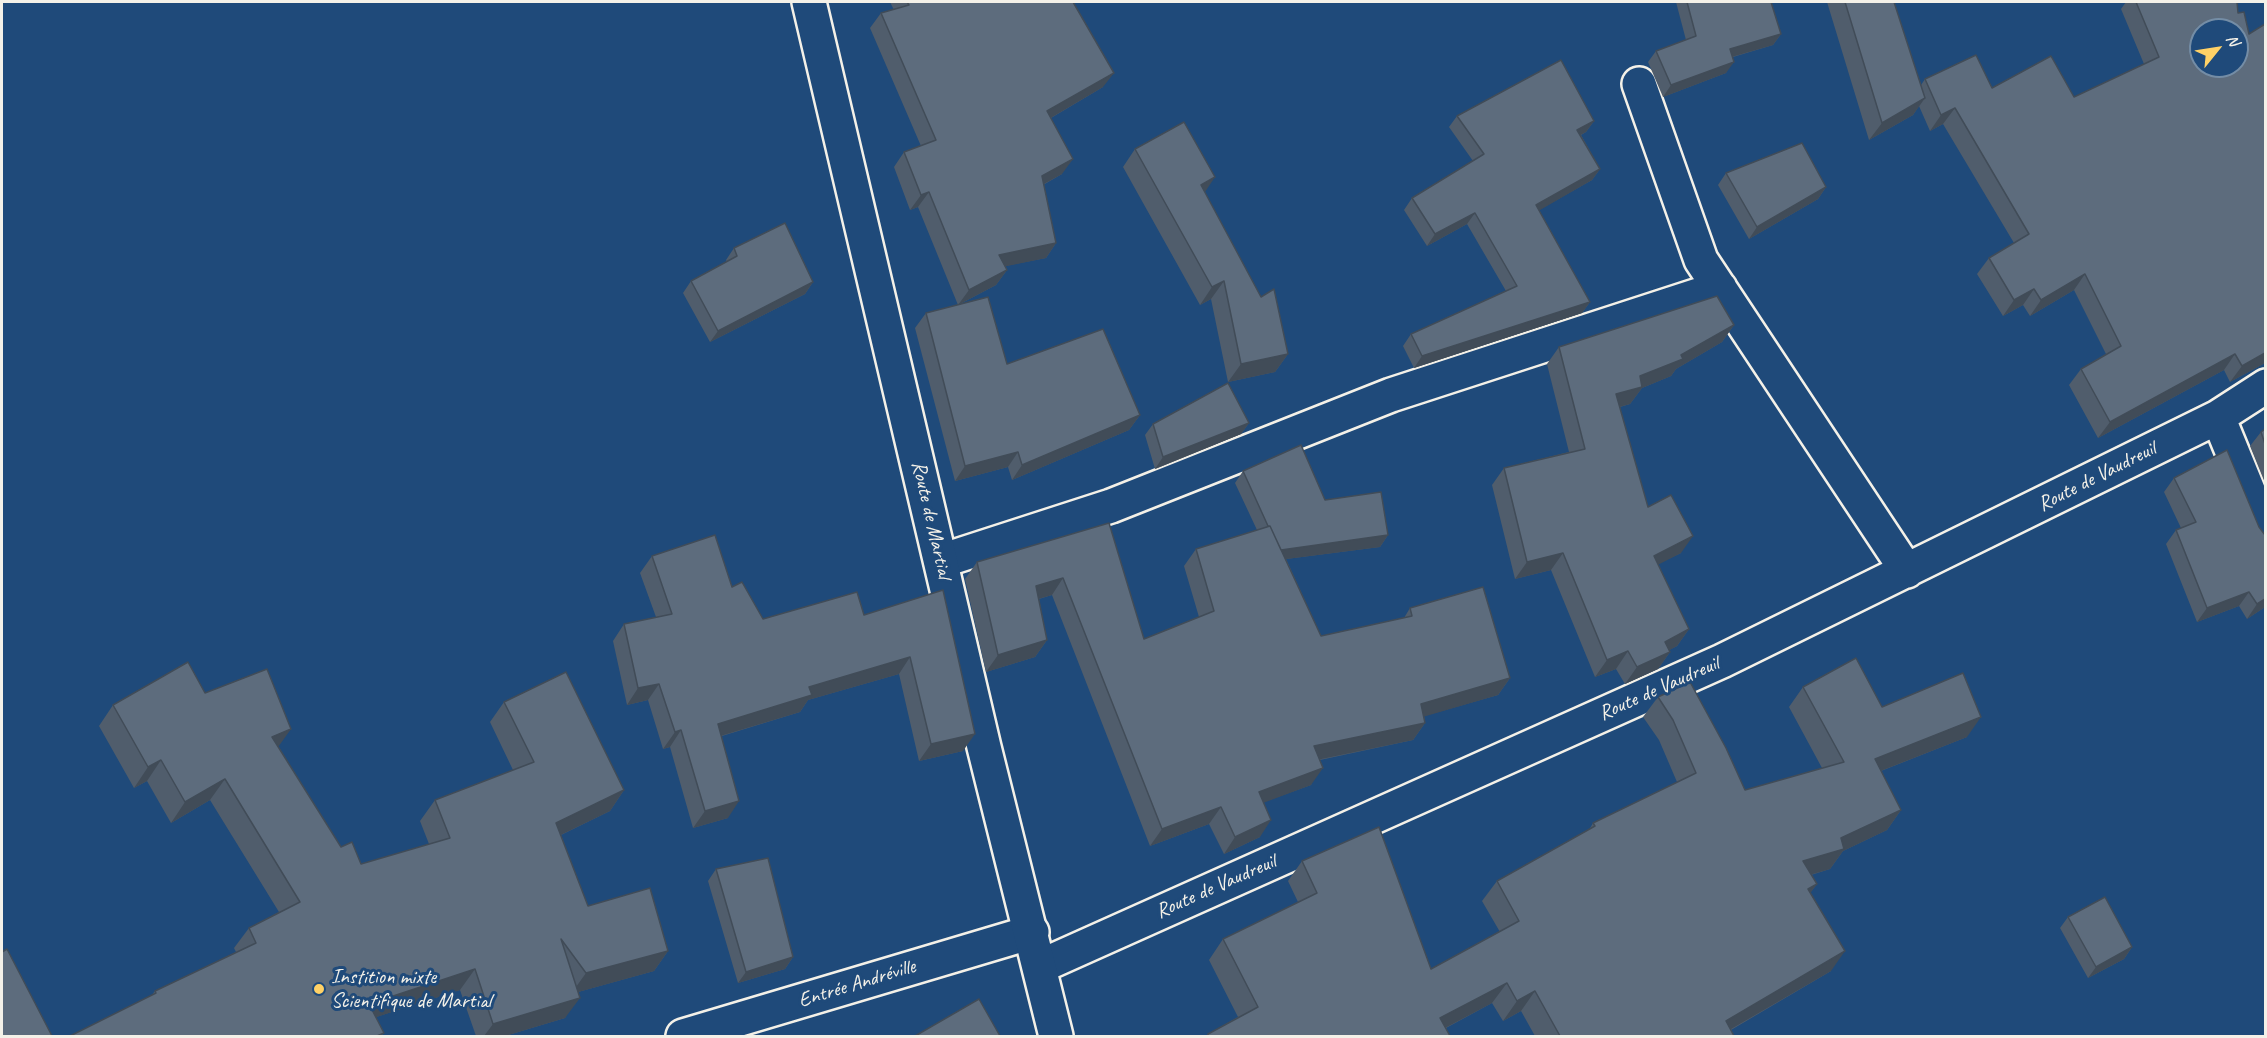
<!DOCTYPE html>
<html>
<head>
<meta charset="utf-8">
<style>
  body { margin:0 }
  #map { position:relative; width:2267px; height:1038px; overflow:hidden; background:#1f4a7a; font-family:Caveat,sans-serif }
  canvas { display:block }
  .frame { position:absolute; inset:0; border:3px solid #f4f1e8; pointer-events:none }
  .north { position:absolute; left:2189px; top:18px; width:60px; height:60px; box-sizing:border-box; background:#1f4a7a; border:2px solid #748da6; border-radius:50%; rotate:60deg; font-size:16px; font-weight:700; line-height:24px; text-align:center; color:#f4f1e8 }
  .north::after { content:''; display:block; margin:auto; width:21px; height:27px; background:#ffd166; clip-path:polygon(50% 0,100% 100%,50% 72%,0 100%) }
</style>
</head>
<body>
<div id="map">
<canvas width="2267" height="1038"></canvas>
<div class="frame"></div>
<div class="north">N</div>
</div>
<script>
const c = document.querySelector('canvas').getContext('2d');
c.lineJoin = 'round';
function poly(rows) {
  const path = new Path2D();
  for (const r of rows) {
    path.moveTo(r[0], r[1]);
    for (let i = 2; i < r.length; i += 2) path.lineTo(r[i], r[i + 1]);
  }
  return path;
}
function strokePath(path, color, width, dash) {
  c.strokeStyle = color;
  c.lineWidth = width;
  c.lineCap = dash ? 'butt' : 'round';
  c.setLineDash(dash || []);
  c.stroke(path);
}
function fill(path, color) {
  c.fillStyle = color;
  c.fill(path, 'evenodd');
}
function write(font, color, halo, rows, align = 'center') {
  c.font = font + ' Caveat,sans-serif';
  c.lineWidth = 6;
  c.setLineDash([]);
  c.textBaseline = 'middle';
  c.strokeStyle = halo;
  c.fillStyle = color;
  for (const [text, x, y, turn = 0] of rows) {
    c.save();
    c.translate(x, y);
    c.rotate((+turn || 0) * Math.PI / 180);
    c.textAlign = isNaN(turn) ? turn : align;
    if (halo) c.strokeText(text, 0, 0);
    c.fillText(text, 0, 0);
    c.restore();
  }
}
const minor = poly([
  [1639,84,1701,260,1907,571],
  [2218,417,2266,534],
  [941,561,1111,506,1391,395,1720,288],
  [1041,966,1722,661,2218,417,2266,386],
  [683,1036,1032,932]
]);
const tertiary = poly([
  [809,2,984,747,1056,1036]
]);
strokePath(minor, '#f4f1e8', 38);
strokePath(tertiary, '#f4f1e8', 38);
strokePath(minor, '#1f4a7a', 33);
strokePath(tertiary, '#1f4a7a', 33);
fill(poly([
  [890,2,1073,2,1103,87,1051,118,1062,174,1043,185,1056,243,1046,258,1005,266,1007,270,996,285,960,304,1007,364,1140,415,1129,430,1012,480,1008,467,955,481,915,328,926,313,958,305,918,207,910,210,894,167,904,152,921,146,870,28,881,13,894,10],
  [1676,2,1771,2,1781,34,1773,45,1733,57,1726,73,1663,97,1648,62,1656,51,1686,40],
  [1827,2,1894,2,1921,85,1925,79,1992,88,2074,97,2144,64,2121,9,2126,2,2237,2,2238,13,2249,34,2265,24,2265,363,2230,382,2224,370,2098,438,2069,385,2081,369,2106,354,2074,290,2030,316,2023,305,2003,316,1977,274,1989,258,2014,243,1943,124,1930,131,1919,106,1913,115,1869,140],
  [1457,116,1594,121,1586,132,1581,135,1600,169,1592,180,1539,210,1590,302,1582,313,1414,368,1403,346,1411,334,1506,291,1467,224,1427,246,1404,210,1412,198,1473,161,1449,127],
  [1135,149,1205,192,1288,354,1275,372,1228,382,1211,299,1200,305,1123,167],
  [1726,173,1826,187,1818,199,1749,239,1718,185],
  [734,248,813,282,805,294,710,342,683,293,691,281,727,262,726,260],
  [1734,325,1722,342,1676,369,1671,376,1642,388,1630,404,1620,407,1648,507,1681,553,1658,564,1689,629,1677,646,1669,650,1670,652,1658,669,1625,684,1616,669,1595,677,1551,570,1515,579,1492,485,1504,468,1569,452,1547,364,1559,347],
  [1249,423,1241,434,1155,469,1145,435,1153,424],
  [2265,429,2265,483,2250,446,2261,432],
  [1243,471,1325,500,1388,535,1380,547,1286,559,1321,636,1404,618,1410,608,1510,678,1498,695,1424,716,1425,723,1413,740,1320,760,1311,785,1264,802,1260,837,1224,854,1209,824,1150,846,1052,595,1039,599,1047,640,1035,657,986,672,965,579,977,562,1109,523,1144,639,1199,617,1184,566,1196,549,1257,530,1235,483],
  [2174,478,2259,527,2265,535,2265,607,2247,619,2239,606,2197,622,2166,544,2176,530,2181,528,2164,492],
  [652,556,732,587,763,619,864,615,943,590,963,751,919,761,899,674,808,700,800,712,722,736,728,818,693,828,670,747,663,749,648,700,627,705,613,641,624,624,656,617,640,573],
  [1803,687,1882,707,1967,737,1881,771,1901,810,1887,830,1843,851,1830,869,1811,875,1817,884,1810,893,1831,971,1731,1030,1734,1036,1535,1036,1521,1011,1503,1021,1492,1003,1446,1028,1450,1036,1206,1036,1208,1034,1238,1017,1209,960,1223,939,1298,902,1288,881,1302,861,1431,969,1500,932,1482,901,1497,881,1589,830,1593,823,1677,782,1659,740,1643,717,1658,697,1745,790,1822,768,1789,707],
  [205,693,278,747,341,847,361,864,429,844,420,821,435,800,513,770,490,722,504,702,624,790,610,811,561,835,588,906,668,951,654,971,578,992,565,1018,505,1036,476,1036,460,990,376,1017,384,1033,381,1036,70,1036,151,996,155,991,236,952,234,948,249,928,279,912,210,800,171,823,147,781,134,788,99,726,113,705],
  [716,869,793,957,785,969,738,983,708,881],
  [2068,917,2132,947,2124,959,2088,978,2060,928]
]), '#505d6c');
fill(poly([
  [1781,34,1773,45,1721,60,1730,49],
  [1734,62,1726,73,1663,97,1671,85],
  [1114,73,1103,87,1037,126,1047,111],
  [1925,98,1913,115,1869,140,1882,123],
  [1955,108,1943,124,1930,131,1941,115],
  [1594,121,1586,132,1569,141,1577,130],
  [1073,159,1062,174,1031,191,1042,176],
  [1600,169,1592,180,1528,217,1536,205],
  [1215,177,1203,195,1201,185],
  [1826,187,1818,199,1749,239,1757,227],
  [929,192,918,207,910,210,921,195],
  [1475,213,1467,224,1427,246,1435,234],
  [1056,243,1046,258,988,270,999,255],
  [1007,270,996,285,958,305,969,290],
  [2085,274,2074,290,2030,316,2041,300],
  [1224,281,1211,299,1200,305,1212,287],
  [813,282,805,294,710,342,718,331],
  [2034,289,2023,305,2003,316,2014,300],
  [1590,302,1582,313,1414,368,1422,356],
  [1734,325,1722,342,1676,369,1671,376,1642,388,1630,404,1604,411,1616,394,1640,376,1681,355],
  [2265,353,2265,363,2230,382,2242,366],
  [1288,354,1275,372,1228,382,1241,364],
  [2235,354,2224,370,2098,438,2110,422],
  [1140,415,1129,430,1012,480,1022,465],
  [1249,423,1241,434,1155,469,1163,457],
  [1018,452,1008,467,955,481,965,466],
  [1388,535,1380,547,1271,561,1279,550],
  [1693,536,1681,553,1642,573,1654,556],
  [1563,553,1551,570,1515,579,1527,562],
  [1063,578,1052,595,1024,603,1036,586],
  [2249,592,2239,606,2197,622,2207,608],
  [2265,599,2265,607,2247,619,2257,604],
  [1689,629,1677,646,1653,659,1665,642],
  [1047,640,1035,657,986,672,998,655],
  [1628,651,1616,669,1595,677,1607,660],
  [1670,652,1658,669,1625,684,1637,667],
  [910,657,899,674,808,700,800,712,707,740,718,724,809,687],
  [1510,678,1498,695,1409,721,1421,704],
  [659,684,648,700,627,705,638,688],
  [1981,717,1967,737,1860,779,1875,759],
  [1425,723,1413,740,1302,763,1314,746],
  [291,729,276,750,272,737],
  [681,730,670,747,663,749,675,732],
  [975,734,963,751,919,761,931,744],
  [161,760,147,781,134,788,148,767],
  [1323,768,1311,785,1247,809,1259,792],
  [225,779,210,800,171,823,185,802],
  [624,790,610,811,542,844,556,823],
  [739,801,728,818,693,828,705,811],
  [1221,807,1209,824,1150,846,1162,829],
  [1901,810,1887,830,1843,851,1830,869,1789,881,1803,861,1841,838],
  [1271,820,1260,837,1224,854,1235,837],
  [1817,884,1802,904,1808,889],
  [2132,947,2124,959,2088,978,2096,967],
  [668,951,654,971,571,994,586,973],
  [1845,951,1831,971,1719,1036,1726,1021],
  [793,957,785,969,738,983,746,972],
  [475,969,460,990,355,1024,369,1004],
  [1507,983,1492,1003,1430,1036,1440,1018],
  [1535,991,1521,1011,1503,1021,1517,1001],
  [580,998,565,1018,505,1036,484,1036,493,1024]
]), '#414c58');
const building = poly([
  [907,2,1073,2,1114,73,1047,111,1073,159,1042,176,1056,243,999,255,1007,270,969,290,929,192,921,195,904,152,936,140,881,13,909,5,907,2],
  [1687,2,1771,2,1781,34,1730,49,1734,62,1671,85,1656,51,1696,36,1687,2],
  [1845,2,1894,2,1925,98,1882,123,1845,2],
  [2136,2,2237,2,2238,13,2244,12,2249,34,2265,24,2265,353,2242,366,2235,354,2110,422,2081,369,2121,346,2085,274,2041,300,2034,289,2014,300,1989,258,2029,234,1955,108,1941,115,1925,79,1976,55,1992,88,2051,56,2074,97,2159,57,2136,2],
  [2201,30,2237,30,2237,66,2201,66,2201,30],
  [1561,60,1594,121,1577,130,1600,169,1536,205,1590,302,1422,356,1411,334,1517,286,1475,213,1435,234,1412,198,1484,154,1457,116,1561,60],
  [1184,122,1215,177,1201,185,1261,297,1274,289,1288,354,1241,364,1224,281,1212,287,1135,149,1184,122],
  [1802,143,1826,187,1757,227,1726,173,1802,143],
  [785,223,813,282,718,331,691,281,737,256,734,248,785,223],
  [1717,296,1734,325,1681,355,1683,359,1640,376,1642,387,1616,394,1648,507,1671,495,1693,536,1654,556,1689,629,1665,642,1670,652,1637,667,1628,651,1607,660,1563,553,1527,562,1504,468,1585,449,1559,347,1717,296],
  [988,297,1007,364,1103,329,1140,415,1022,465,1018,452,965,466,926,313,988,297],
  [1228,383,1249,423,1163,457,1153,424,1228,383],
  [2265,429,2265,444,2261,432,2265,429],
  [1301,445,1325,500,1381,492,1388,535,1281,550,1270,526,1268,526,1243,471,1301,445],
  [2227,450,2259,527,2265,535,2265,599,2257,604,2249,592,2207,608,2176,530,2196,522,2174,478,2227,450],
  [1109,523,1144,639,1214,611,1196,549,1270,526,1321,636,1412,616,1410,608,1483,587,1510,678,1421,704,1425,723,1314,746,1323,768,1259,792,1271,820,1235,837,1221,807,1162,829,1063,578,1036,586,1047,640,998,655,977,562,1109,523],
  [715,535,732,587,742,582,763,619,857,592,864,615,943,590,975,734,931,744,910,657,809,687,812,695,718,724,739,801,705,811,681,730,675,732,659,684,638,688,624,624,672,614,652,556,715,535],
  [1856,658,1882,707,1963,673,1981,717,1875,759,1901,810,1841,838,1844,849,1803,861,1817,884,1808,889,1845,951,1726,1021,1734,1036,1560,1036,1535,991,1517,1001,1507,983,1440,1018,1450,1036,1208,1036,1208,1034,1258,1007,1223,939,1317,893,1302,861,1379,827,1431,969,1519,921,1497,881,1595,826,1593,823,1696,773,1673,720,1658,697,1690,682,1726,748,1745,790,1844,762,1803,687,1856,658],
  [188,662,205,693,267,669,291,729,272,737,341,847,352,842,361,864,450,838,435,800,534,762,504,702,566,672,624,790,556,823,588,906,650,888,668,951,586,973,561,939,580,998,493,1024,475,969,369,1004,384,1033,377,1036,70,1036,156,993,155,991,256,943,249,928,300,902,225,779,185,802,161,760,148,767,113,705,188,662],
  [768,858,793,957,746,972,716,869,768,858],
  [2105,897,2132,947,2096,967,2068,917,2105,897],
  [7,949,52,1036,2,1036,2,952,7,949],
  [979,999,1000,1036,915,1036,979,999]
]);
fill(building, '#5d6c7d');
strokePath(building, '#414c58', 1.5);
for (const [x, y, r, color] of [
  [319,989,6,"#ffd166"]
]) {
  const dot = new Path2D();
  dot.arc(x, y, r, 0, 2 * Math.PI);
  c.fillStyle = color;
  c.fill(dot);
  strokePath(dot, '#1f4a7a', 2);
}
write('21px', '#f4f1e8', '#1f4a7a', [
  ["Route de Vaudreuil",2097,477,-27],
  ["Route de Martial",931,520,77],
  ["Route de Vaudreuil",1659,689,-24],
  ["Route de Vaudreuil",1216,887,-24],
  ["Entrée Andréville",857,984,-17]
]);
write('21px', '#f4f1e8', '#1f4a7a', [
  ["Instition mixte",331,977],
  ["Scientifique de Martial",331,1001]
], 'left');
</script>
</body>
</html>
